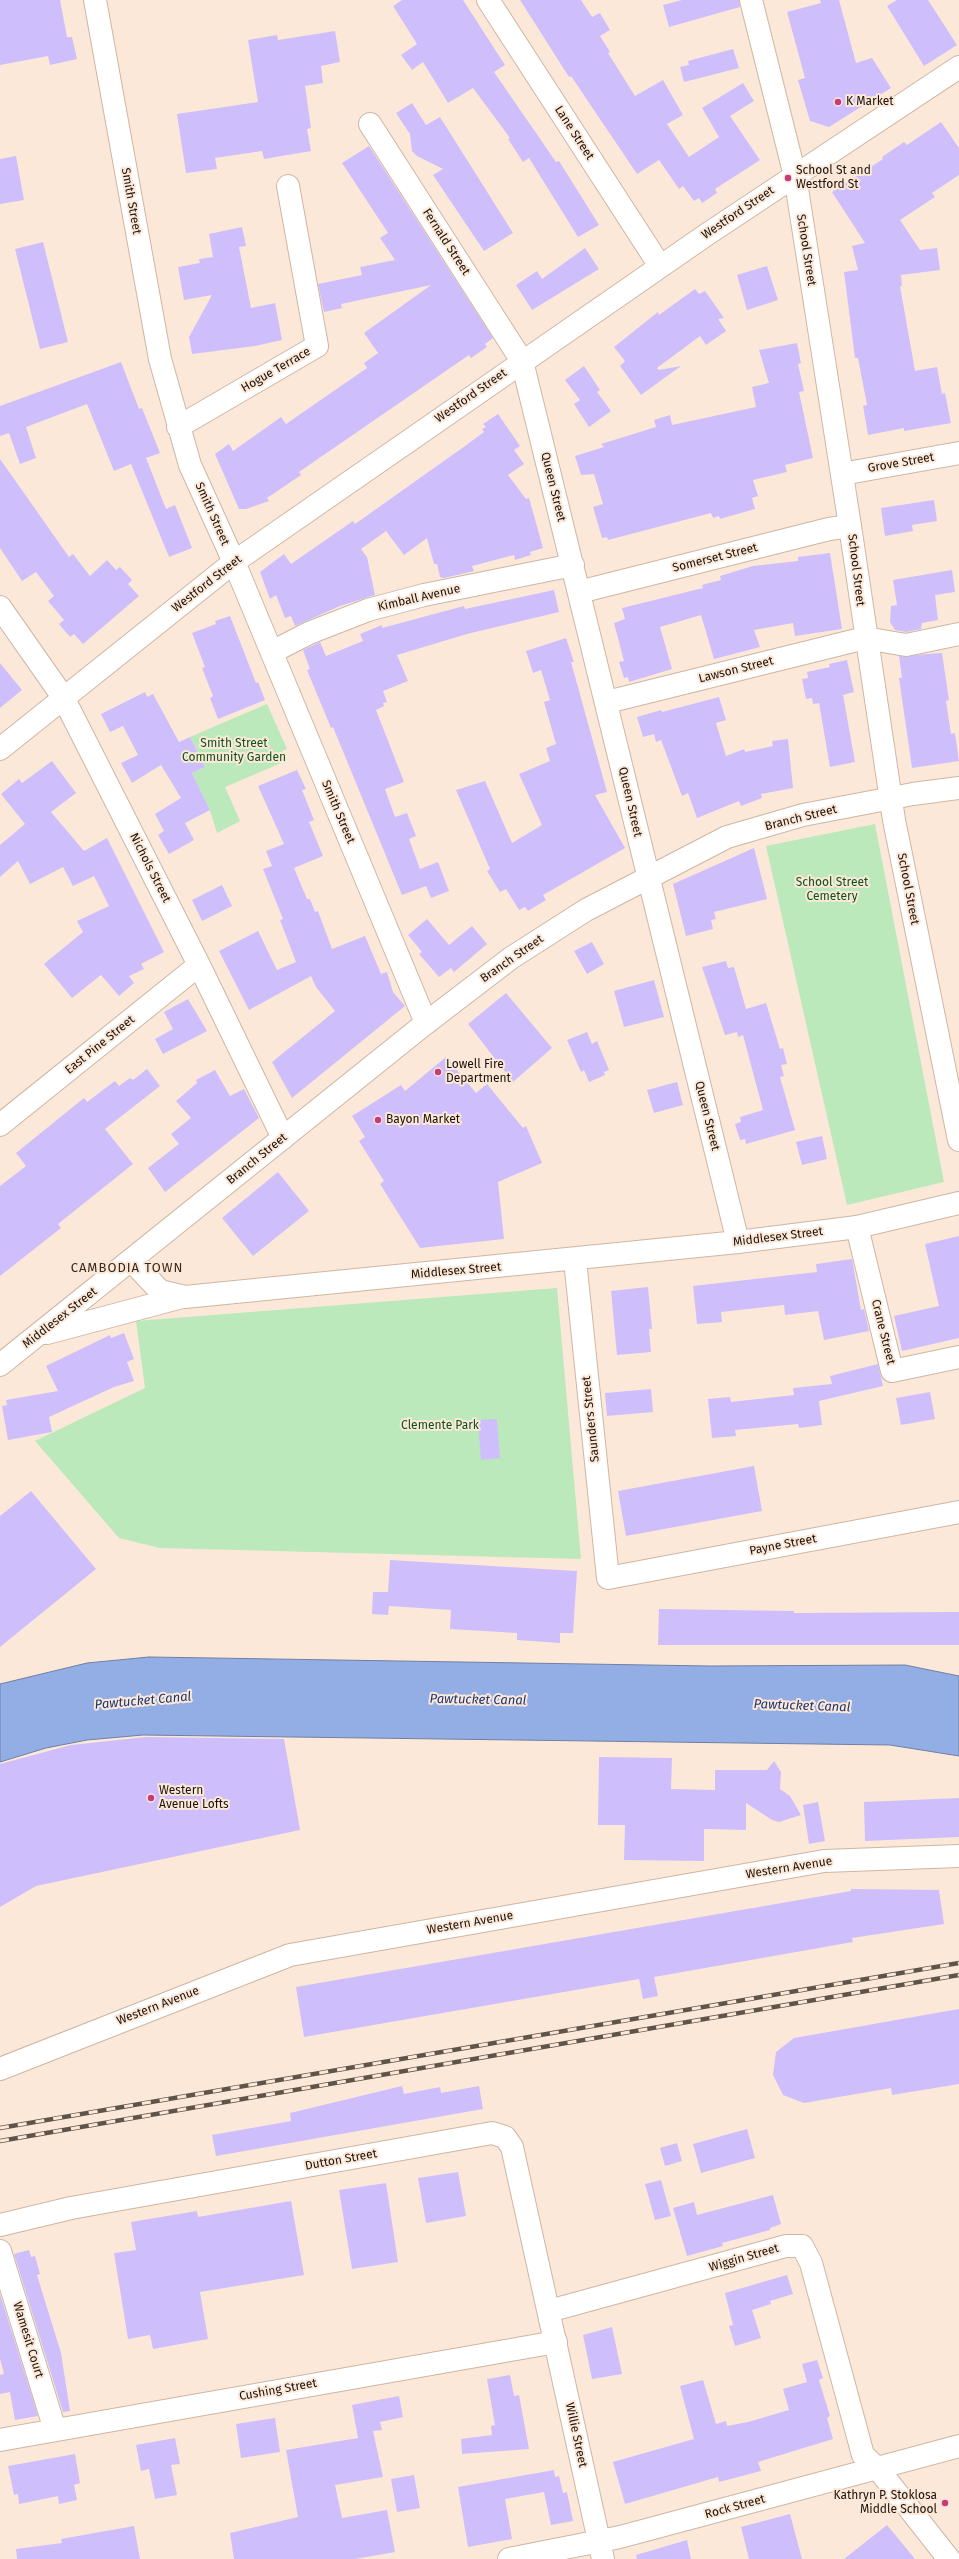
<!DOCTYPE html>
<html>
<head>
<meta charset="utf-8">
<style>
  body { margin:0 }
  canvas { display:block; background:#fce8d8 }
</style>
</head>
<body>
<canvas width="959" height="2559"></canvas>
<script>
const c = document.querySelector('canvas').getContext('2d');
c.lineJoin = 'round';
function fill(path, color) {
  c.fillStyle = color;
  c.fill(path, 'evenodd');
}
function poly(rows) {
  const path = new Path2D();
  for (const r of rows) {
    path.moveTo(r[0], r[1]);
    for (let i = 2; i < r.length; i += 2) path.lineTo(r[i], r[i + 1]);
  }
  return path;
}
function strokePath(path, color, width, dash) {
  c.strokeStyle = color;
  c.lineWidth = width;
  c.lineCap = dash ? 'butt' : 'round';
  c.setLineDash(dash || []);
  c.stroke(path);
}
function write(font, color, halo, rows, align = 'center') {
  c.font = font + ' "Fira Sans",sans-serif';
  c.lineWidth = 4;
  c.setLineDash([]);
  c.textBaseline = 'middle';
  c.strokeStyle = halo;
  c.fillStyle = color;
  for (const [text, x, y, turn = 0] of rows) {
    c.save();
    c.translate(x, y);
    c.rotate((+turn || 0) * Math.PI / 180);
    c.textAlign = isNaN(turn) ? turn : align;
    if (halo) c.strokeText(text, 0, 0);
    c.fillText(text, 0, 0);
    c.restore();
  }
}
fill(poly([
  [267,704,287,749,282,751,286,761,225,787,240,821,217,833,210,810,192,773,205,767,190,737],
  [875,824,944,1182,847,1205,766,846],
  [557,1288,581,1559,160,1548,119,1538,35,1441,145,1388,136,1321]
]), '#bbe9bc');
const water = poly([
  [149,1657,710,1666,905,1665,959,1676,959,1756,890,1745,143,1735,87,1740,46,1748,0,1762,0,1684,87,1663,149,1657]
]);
fill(water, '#93aee5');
strokePath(water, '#6f7fa4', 1);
fill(poly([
  [0,0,60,0,67,37,72,37,77,59,50,65,48,56,0,65],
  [402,0,463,0,505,65,494,72,556,162,559,161,599,225,578,237,529,158,523,162,508,139,510,138,473,88,448,103,423,62,412,70,401,55,417,44,393,6],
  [520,0,581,0,592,17,600,13,610,30,600,36,610,52,608,53,635,96,663,80,683,115,667,124,689,157,719,137,702,108,743,83,754,101,730,116,760,160,715,189,717,193,702,203,699,198,694,201,683,186,679,189,659,160,637,174,571,76,569,77],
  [682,0,739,0,740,7,669,27,663,5],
  [820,0,839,0,856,63,872,58,891,88,829,127,810,121,798,80,805,78,787,12,821,3],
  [897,0,928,0,957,45,924,66,887,6],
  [335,31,340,62,321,66,323,83,305,86,311,128,307,129,311,151,264,159,262,151,215,158,217,169,186,173,177,114,258,102,248,40,277,35,278,40],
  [733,49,739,68,684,82,680,67,689,65,688,61],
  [412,103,426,125,440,117,513,233,484,251,433,175,443,169,417,156,412,151,410,134,396,113],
  [941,122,959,148,959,175,932,193,935,197,900,220,920,250,937,248,940,270,901,275,902,286,900,286,915,371,937,367,942,394,945,393,951,423,904,431,904,428,868,435,863,406,867,405,858,358,855,358,844,272,858,270,852,246,865,243,832,192,883,159,882,157,904,142,907,145],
  [369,146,493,338,485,344,487,347,471,358,469,355,299,472,301,475,267,498,269,501,246,509,239,509,215,454,229,444,233,451,281,417,286,424,367,368,364,363,378,353,364,333,431,285,341,304,342,308,324,312,318,284,362,275,360,267,395,260,380,238,388,233,342,163],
  [16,156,24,200,0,204,0,159],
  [242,227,246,246,239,247,251,308,275,303,282,340,255,346,192,354,189,337,212,295,184,300,178,267,200,263,199,259,213,257,209,234],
  [43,242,68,342,40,349,15,249],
  [585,248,599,269,532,310,516,285,537,271,542,279],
  [767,266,778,300,747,310,737,275],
  [695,289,699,294,705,291,724,318,718,319,726,331,706,345,700,336,657,368,659,370,681,366,641,395,620,366,625,361,614,347,658,312,659,315],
  [797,343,801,363,798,364,804,391,799,392,813,458,785,465,787,472,753,480,758,496,752,498,755,509,720,519,719,516,713,518,711,513,608,540,607,537,602,538,593,507,603,504,594,474,581,475,575,456,604,447,601,444,656,427,654,420,670,415,672,425,756,407,752,387,769,383,759,350],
  [121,362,139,409,142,408,160,453,146,458,166,509,175,505,192,548,169,557,131,464,114,471,87,404,26,427,36,458,20,464,9,433,0,436,0,406],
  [584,366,600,390,597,392,611,411,589,427,574,404,580,400,565,380],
  [498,414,520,446,514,450,524,464,508,475,526,499,529,498,543,548,530,552,531,555,515,560,514,555,472,566,474,571,444,578,440,577,437,564,434,564,427,538,404,555,386,531,361,549,367,557,375,595,340,606,295,626,291,616,285,618,276,595,270,599,260,572,284,554,291,564,353,521,355,524,465,446,484,432,482,429,486,427,483,424],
  [0,459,69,557,73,554,90,576,107,560,116,570,120,567,132,580,128,584,139,596,83,644,74,634,70,637,59,624,64,620,48,601,54,596,36,572,22,581,0,548],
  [934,500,937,521,912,525,913,531,885,536,881,508],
  [830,553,842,629,795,636,793,623,754,630,760,647,714,659,701,615,660,627,672,669,629,682,628,677,624,678,619,662,624,661,614,623,625,619,622,608,703,588,702,585,721,580,720,576,753,566,798,561,798,557],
  [952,570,955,592,935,595,938,620,922,623,921,629,906,632,895,630,890,622,891,606,897,605,893,580],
  [554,590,559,612,467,634,397,655,408,681,383,691,387,702,383,703,384,706,376,710,404,782,385,789,395,817,407,813,416,836,409,839,420,869,438,862,449,891,431,898,426,886,402,895,333,727,331,728,307,670,310,669,303,650,320,642,326,656,363,641,360,634,382,625,382,628,464,606,465,609],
  [230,616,256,683,258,682,265,700,218,719,210,698,213,696,202,668,205,667,192,633,216,624,215,621],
  [566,638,574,662,571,662,607,792,595,795,625,848,543,895,546,900,528,911,525,907,519,910,506,889,500,892,487,871,490,869,456,790,485,781,512,843,542,825,519,774,550,761,546,748,556,744,544,702,550,700,541,670,533,673,526,651],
  [942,653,949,700,946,701,951,734,955,733,959,761,912,768,899,678,902,678,899,656],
  [847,660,854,692,843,695,855,762,830,767,819,703,813,704,812,698,806,699,802,679,808,678,807,672,830,667,829,664],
  [0,663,22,690,0,708],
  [145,692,147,697,153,694,179,742,190,737,205,767,192,773,210,810,185,823,194,840,169,854,158,835,164,831,155,814,181,798,161,765,132,783,121,763,138,755,123,726,110,732,101,714],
  [719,697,726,720,716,723,726,756,744,749,745,752,773,746,772,741,788,739,793,788,761,794,762,798,741,806,739,801,697,818,688,793,682,796,661,740,656,742,654,734,643,737,637,717,661,710,662,712],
  [52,761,76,793,51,812,84,851,107,838,164,952,141,964,144,969,129,976,134,983,119,996,101,975,72,998,44,964,83,932,77,921,109,906,94,876,73,886,63,867,30,884,18,861,0,877,0,845,25,824,1,794,19,779,22,783],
  [297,770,306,789,302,790,314,820,309,822,323,856,294,868,307,899,310,899,315,912,318,911,332,949,365,936,381,974,387,972,393,992,405,1006,292,1098,272,1062,335,1011,316,987,311,976,249,1010,219,951,258,931,277,970,296,962,280,920,283,919,263,869,272,866,266,851,284,844,258,786],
  [754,848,767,899,714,912,716,919,711,920,713,929,686,936,673,884],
  [222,885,232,906,202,921,192,900],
  [427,919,449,945,472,926,487,944,454,972,451,968,439,977,419,954,422,952,408,935],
  [592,942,604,964,587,974,574,951],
  [726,961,728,968,734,967,746,1009,766,1003,780,1049,783,1048,787,1064,781,1065,784,1076,780,1077,795,1130,746,1144,745,1139,740,1140,735,1124,741,1122,740,1117,763,1110,743,1035,738,1037,737,1032,725,1035,702,967],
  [654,980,664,1017,624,1027,614,991],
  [506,993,552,1048,513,1082,468,1024],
  [188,999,207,1031,163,1054,155,1039,173,1029,164,1012],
  [587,1032,592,1044,597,1041,609,1070,604,1072,605,1075,589,1082,584,1070,581,1072,567,1040],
  [446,1057,476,1093,487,1084,523,1128,526,1126,542,1163,498,1182,504,1239,420,1248,380,1184,384,1181,359,1141,365,1137,352,1116,401,1085,405,1091],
  [147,1069,160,1086,105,1129,133,1164,58,1224,61,1228,0,1276,0,1186,26,1166,16,1153,84,1098,87,1102,115,1081,119,1086,130,1078,133,1080],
  [215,1070,230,1096,244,1089,259,1118,165,1192,148,1168,179,1144,171,1134,191,1118,176,1101,197,1083,196,1080],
  [677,1082,683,1105,654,1113,647,1090],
  [822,1136,827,1159,802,1165,796,1142],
  [278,1172,309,1211,253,1256,222,1218],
  [959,1236,959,1338,902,1351,894,1316,939,1306,925,1244],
  [852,1259,861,1310,864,1309,869,1331,824,1340,818,1311,785,1315,784,1305,721,1312,722,1322,697,1324,693,1286,817,1272,816,1264],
  [648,1287,652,1329,649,1329,651,1352,617,1355,611,1291],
  [124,1333,134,1359,127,1362,134,1381,114,1387,49,1417,52,1432,8,1440,2,1406,7,1405,6,1400,58,1391,46,1366,110,1335,111,1338],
  [878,1364,883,1386,819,1401,822,1425,799,1428,798,1424,735,1430,736,1436,712,1438,708,1399,730,1397,731,1402,794,1395,793,1388,832,1384,830,1376],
  [651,1389,653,1412,607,1416,605,1393],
  [930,1392,935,1419,901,1425,896,1398],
  [497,1419,500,1458,481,1460,478,1420],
  [754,1466,762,1511,626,1536,618,1491],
  [31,1491,96,1569,0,1647,0,1516],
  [390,1560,577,1571,573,1633,560,1633,560,1643,517,1640,517,1633,450,1629,451,1610,389,1606,388,1615,372,1614,373,1592,388,1592],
  [659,1609,794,1611,794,1613,959,1612,959,1645,658,1645],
  [146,1737,284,1739,300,1830,36,1886,0,1907,0,1764,71,1745],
  [599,1757,672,1758,671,1789,715,1790,715,1770,767,1770,774,1761,781,1772,780,1789,790,1796,801,1815,779,1822,772,1820,746,1803,746,1830,704,1829,704,1861,624,1860,625,1825,598,1825],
  [959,1798,959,1837,865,1841,864,1802],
  [818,1802,825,1841,809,1844,803,1805],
  [851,1889,939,1890,944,1924,852,1938,853,1942,654,1977,658,1996,643,1999,639,1979,304,2037,296,1987,851,1891],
  [959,2009,959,2084,892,2095,891,2088,804,2103,783,2095,773,2075,776,2052,794,2038],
  [402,2086,404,2094,440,2087,441,2093,479,2086,483,2109,216,2156,212,2135,291,2121,290,2113],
  [747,2129,755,2158,701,2173,693,2144],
  [677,2143,682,2161,665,2166,660,2148],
  [458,2172,466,2216,426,2223,418,2178],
  [661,2180,671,2216,655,2220,645,2184],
  [386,2183,398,2262,352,2269,339,2190],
  [773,2195,781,2224,770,2228,770,2230,722,2243,723,2246,687,2256,673,2208,694,2202,697,2215],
  [291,2201,304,2275,200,2292,208,2339,153,2349,150,2335,128,2339,114,2253,136,2250,131,2222,197,2211,198,2217],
  [29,2250,31,2257,35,2256,40,2274,37,2275,61,2353,70,2411,63,2412,14,2254],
  [787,2275,793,2294,770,2301,771,2304,752,2310,761,2338,735,2346,729,2326,733,2325,725,2293],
  [0,2294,38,2416,15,2420,10,2392,0,2394,0,2375,4,2374,0,2359],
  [612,2327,622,2374,592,2379,583,2335],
  [817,2360,823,2378,819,2380,830,2416,827,2418,833,2439,758,2462,761,2471,719,2482,718,2477,625,2504,613,2462,694,2439,680,2386,703,2380,716,2424,726,2421,727,2426,748,2422,789,2410,783,2389,807,2382,802,2364],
  [510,2375,514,2396,519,2395,529,2449,462,2454,461,2439,492,2435,491,2426,495,2425,487,2379],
  [399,2396,403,2417,380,2422,382,2430,373,2431,383,2477,335,2485,342,2518,387,2510,395,2552,355,2559,234,2559,230,2533,298,2517,286,2450,358,2438,352,2405],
  [275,2418,280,2452,241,2458,236,2424],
  [175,2438,180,2464,171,2465,177,2495,155,2499,149,2469,141,2471,136,2445],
  [75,2454,80,2483,74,2485,77,2500,59,2504,58,2496,19,2504,18,2494,14,2495,8,2466],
  [554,2470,555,2477,559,2476,563,2493,567,2492,573,2521,551,2525,544,2492,505,2499,512,2539,468,2547,458,2487],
  [414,2475,420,2508,397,2512,391,2479],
  [790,2514,802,2559,749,2559,741,2527],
  [887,2525,915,2559,844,2559],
  [134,2526,140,2559,17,2559,16,2549,62,2543,61,2539],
  [687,2540,691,2559,637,2559,636,2555]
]), '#cebffc');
const minor = poly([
  [95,0,160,359,190,465,234,562,426,1023],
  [488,0,660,266],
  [370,124,522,361,738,1242],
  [178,427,317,346,288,186],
  [842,474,959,453],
  [579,592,829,529,850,526],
  [0,607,63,697,199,965,283,1138],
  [272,652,309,633,368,610,424,595,573,565],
  [607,702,865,638,906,645,959,634],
  [0,1125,199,965],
  [857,1227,892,1371,959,1357],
  [575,1260,608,1578,959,1512],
  [0,2069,290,1955,824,1861,959,1856],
  [0,2251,55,2430],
  [549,2311,786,2246,802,2246,811,2263,863,2455,878,2469],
  [0,2440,556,2342]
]);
const tertiary = poly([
  [751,0,795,176],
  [0,2225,71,2208,492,2133,505,2137,512,2147,603,2559],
  [878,2469,949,2559],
  [509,2559,620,2537,959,2446]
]);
const secondary = poly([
  [795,176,850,526,894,820,959,1140],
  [0,749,234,562,706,235,959,67],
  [131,1260,160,1291,185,1297,738,1242,857,1227,959,1203],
  [47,1333,182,1297],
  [0,1365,426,1023,511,958,586,910,727,837,803,815,913,794,959,788]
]);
strokePath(minor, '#ceb6a3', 24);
strokePath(tertiary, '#ceb6a3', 24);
strokePath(secondary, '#ceb6a3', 24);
strokePath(minor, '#fff', 22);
strokePath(tertiary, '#fff', 22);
strokePath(secondary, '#fff', 22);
const rail = poly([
  [0,2128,959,1963],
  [0,2141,959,1975]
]);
strokePath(rail, '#5f544a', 4.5);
strokePath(rail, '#fce8d8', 3, [9]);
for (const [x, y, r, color] of [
  [838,102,4,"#c53c78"],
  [788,178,4,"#c53c78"],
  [438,1072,4,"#c53c78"],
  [378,1120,4,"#c53c78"],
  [151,1798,4,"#c53c78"],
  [945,2503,4,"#c53c78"]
]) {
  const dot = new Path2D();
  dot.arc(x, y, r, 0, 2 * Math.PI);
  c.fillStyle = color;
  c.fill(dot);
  strokePath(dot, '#fce8d8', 1.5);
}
write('12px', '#1a120b', '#fce8d8', [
  ["K Market",846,102],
  ["School St and",796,171],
  ["Westford St",796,185],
  ["Lowell Fire",446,1065],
  ["Department",446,1079],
  ["Bayon Market",386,1120],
  ["Western",159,1791],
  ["Avenue Lofts",159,1805],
  ["Kathryn P. Stoklosa",937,2496,"right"],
  ["Middle School",937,2510,"right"]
], 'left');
write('12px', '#1a120b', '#fce8d8', [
  ["Lane Street",574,133,57],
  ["Smith Street",131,201,80],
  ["Westford Street",738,213,-34],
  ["Fernald Street",446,242,57],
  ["School Street",806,250,81],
  ["Hogue Terrace",276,370,-30],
  ["Westford Street",471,396,-35],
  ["Grove Street",901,463,-10],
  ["Queen Street",553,487,76],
  ["Smith Street",212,514,66],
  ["Somerset Street",715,558,-14],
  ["School Street",856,570,83],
  ["Westford Street",207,584,-38],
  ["Kimball Avenue",419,598,-13],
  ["Lawson Street",736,670,-14],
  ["Queen Street",630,802,77],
  ["Smith Street",338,812,67],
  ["Branch Street",801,818,-14],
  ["Nichols Street",150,868,63],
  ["School Street",908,889,79],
  ["Branch Street",512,959,-35],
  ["East Pine Street",100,1045,-39],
  ["Queen Street",707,1116,76],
  ["Branch Street",257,1159,-39],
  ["Middlesex Street",778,1237,-7],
  ["Middlesex Street",456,1271,-5],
  ["Middlesex Street",60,1318,-38],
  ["Crane Street",883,1332,76],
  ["Saunders Street",591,1419,-96],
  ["Payne Street",783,1545,-11],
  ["Western Avenue",789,1868,-9],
  ["Western Avenue",470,1923,-10],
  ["Western Avenue",158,2006,-21],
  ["Dutton Street",341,2160,-10],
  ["Wiggin Street",744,2258,-16],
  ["Wamesit Court",28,2340,73],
  ["Cushing Street",278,2390,-10],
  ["Willie Street",576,2435,78],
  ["Rock Street",735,2507,-15]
]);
write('12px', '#0a5418', '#fce8d8', [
  ["Smith Street",234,744],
  ["Community Garden",234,758],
  ["School Street",832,883],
  ["Cemetery",832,897],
  ["Clemente Park",440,1426]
]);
c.letterSpacing = '1px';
write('13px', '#392717', '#fce8d8', [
  ["CAMBODIA TOWN",127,1268]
]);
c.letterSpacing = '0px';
write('italic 13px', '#1a3474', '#fce8d8', [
  ["Pawtucket Canal",478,1700,1],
  ["Pawtucket Canal",143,1701,-5],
  ["Pawtucket Canal",802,1706,2]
]);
</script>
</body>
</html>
